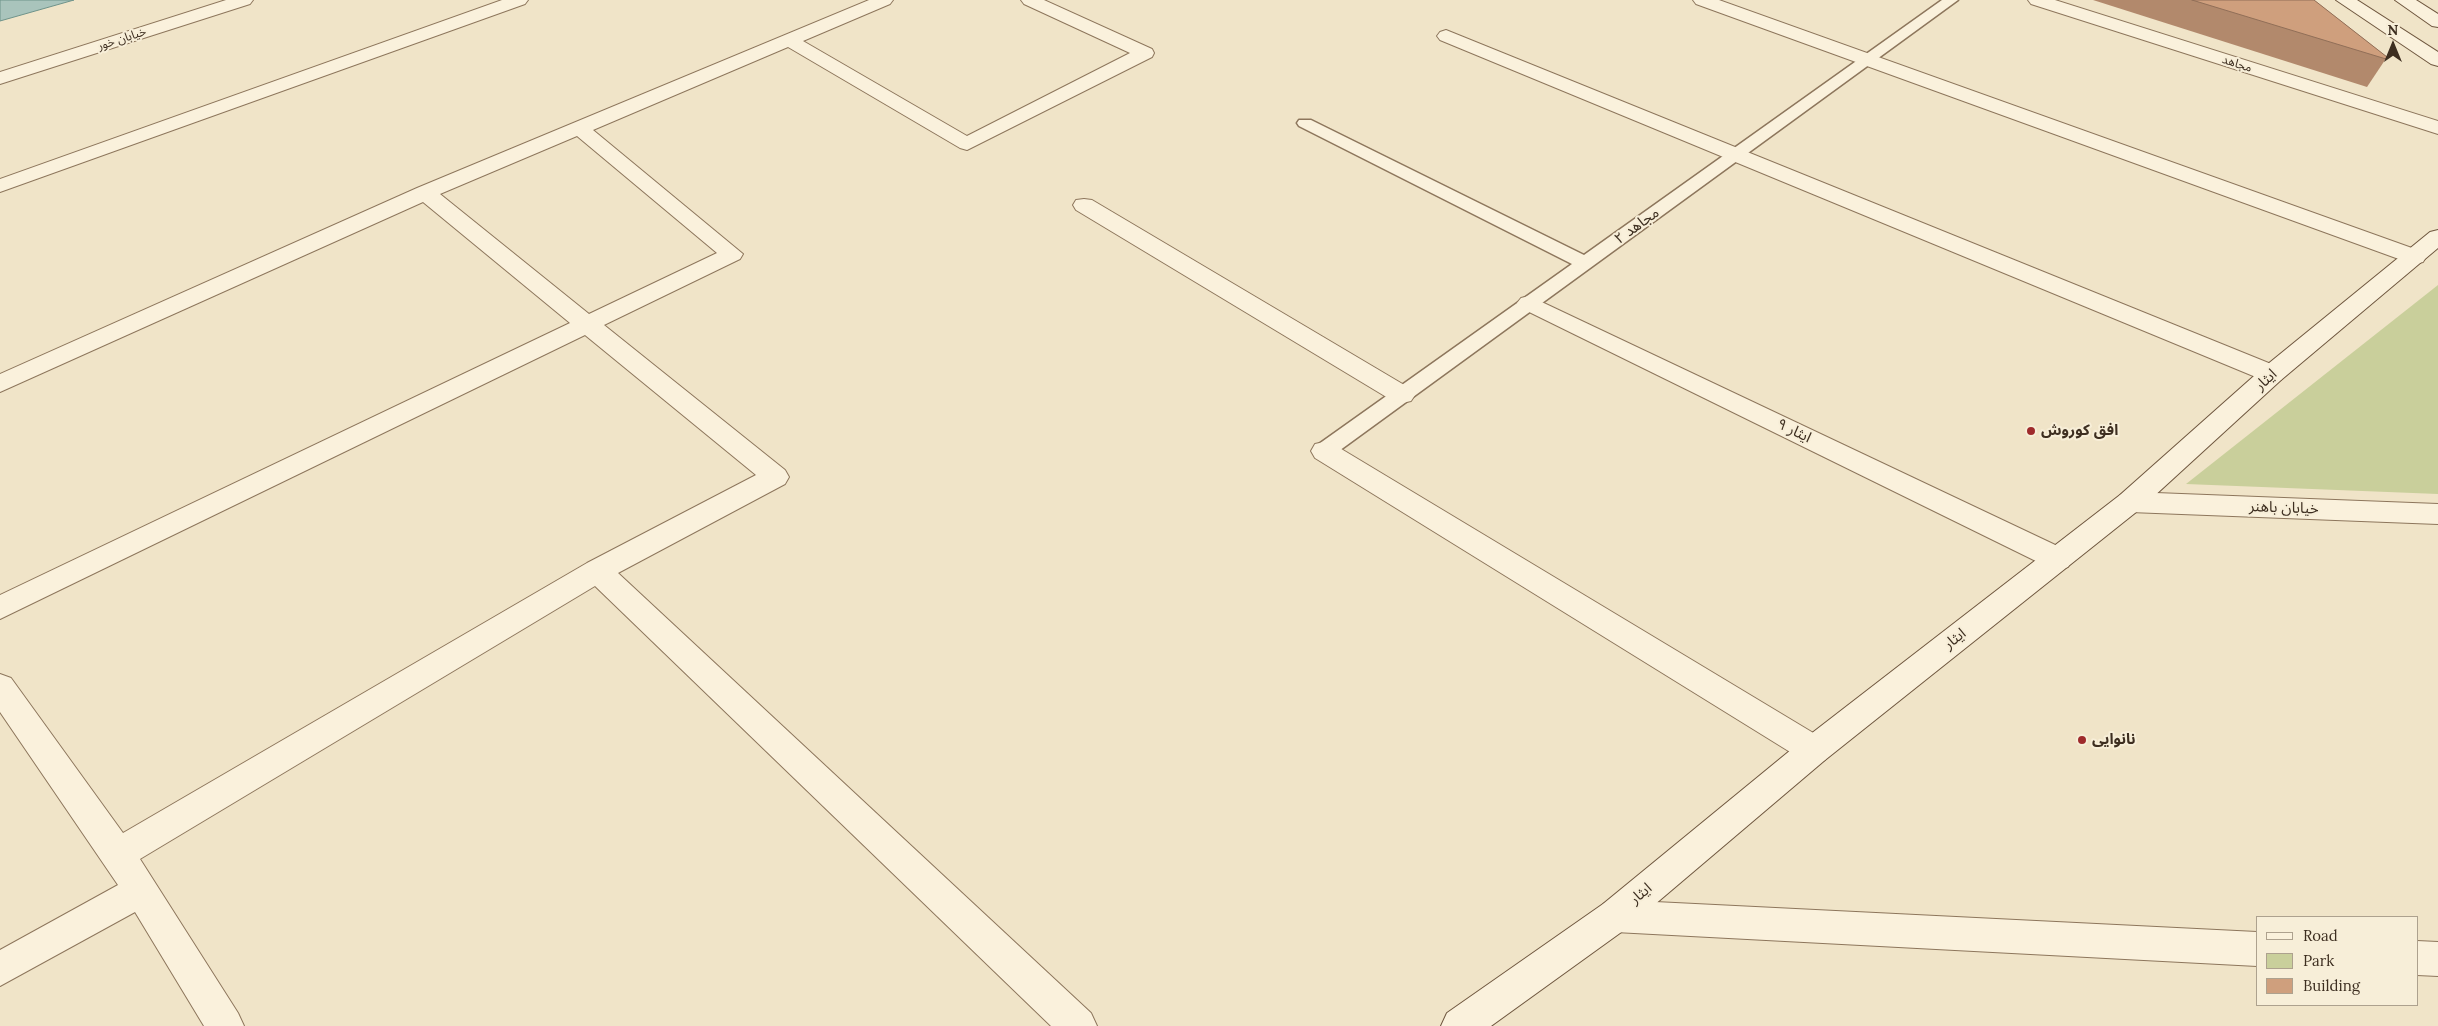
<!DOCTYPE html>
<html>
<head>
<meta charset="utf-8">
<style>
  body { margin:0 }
  #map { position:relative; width:2438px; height:1026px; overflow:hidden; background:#f0e4c8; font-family:Lora,serif }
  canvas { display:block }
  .legend { position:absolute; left:2256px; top:916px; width:162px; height:90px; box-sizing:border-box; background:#f7eed8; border:1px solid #ada18e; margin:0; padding:6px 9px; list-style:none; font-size:15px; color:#3d2e20 }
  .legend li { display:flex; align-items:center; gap:10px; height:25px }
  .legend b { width:25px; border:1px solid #ada18e }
  .north { position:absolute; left:2368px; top:20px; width:50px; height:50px; -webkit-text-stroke:4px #f7eed8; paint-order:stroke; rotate:0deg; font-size:14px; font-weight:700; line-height:20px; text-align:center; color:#3d2e20 }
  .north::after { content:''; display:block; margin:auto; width:18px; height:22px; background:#3d2e20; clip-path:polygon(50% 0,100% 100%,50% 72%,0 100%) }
</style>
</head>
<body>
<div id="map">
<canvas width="2438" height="1026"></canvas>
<ul class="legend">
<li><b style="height:6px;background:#faf1dc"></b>Road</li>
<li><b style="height:14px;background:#c9cf9b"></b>Park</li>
<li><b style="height:14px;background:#cf9f7d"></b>Building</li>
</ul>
<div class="north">N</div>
</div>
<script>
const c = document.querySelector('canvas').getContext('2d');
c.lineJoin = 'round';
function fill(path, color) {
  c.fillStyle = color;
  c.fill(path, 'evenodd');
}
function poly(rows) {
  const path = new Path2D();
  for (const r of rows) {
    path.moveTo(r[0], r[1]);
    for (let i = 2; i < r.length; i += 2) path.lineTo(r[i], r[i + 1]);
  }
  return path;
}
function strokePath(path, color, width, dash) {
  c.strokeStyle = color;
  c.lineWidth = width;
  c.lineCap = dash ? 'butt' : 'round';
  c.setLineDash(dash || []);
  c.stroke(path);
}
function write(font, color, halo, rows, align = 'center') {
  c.font = font + ' Lora,"Noto Sans Arabic",serif';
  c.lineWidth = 4;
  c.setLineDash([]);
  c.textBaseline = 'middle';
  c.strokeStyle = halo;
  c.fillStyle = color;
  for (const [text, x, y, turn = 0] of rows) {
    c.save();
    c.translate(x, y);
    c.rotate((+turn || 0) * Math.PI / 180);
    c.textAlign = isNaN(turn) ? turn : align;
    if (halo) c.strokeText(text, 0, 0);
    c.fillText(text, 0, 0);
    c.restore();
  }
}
fill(poly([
  [2438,285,2438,494,2186,484]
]), '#c9cf9b');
const water = poly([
  [0,0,74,0,0,21,0,0]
]);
fill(water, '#a9c4bc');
strokePath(water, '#6f938a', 1);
const service = poly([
  [1942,0,1958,0,1332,456,1324,459,1316,456,1313,451,1316,446,1572,264,1299,126,1297,123,1299,120,1311,120,1584,255,1942,0]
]);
const minor = poly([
  [226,0,253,0,250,4,0,84,0,72,226,0],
  [502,0,528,0,525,4,0,192,0,179,502,0],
  [869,0,893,0,890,4,803,41,967,136,1130,53,1024,4,1021,0,1044,0,1152,49,1154,53,1152,57,967,150,960,148,788,47,593,130,743,254,740,259,604,325,785,470,789,477,785,484,618,573,1091,1013,1097,1026,1051,1026,595,586,140,859,238,1013,244,1026,204,1026,135,912,0,986,0,950,118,885,0,712,0,674,11,678,123,833,587,563,756,475,585,335,0,619,0,595,570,323,423,202,0,392,0,374,417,188,869,0],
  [577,136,717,253,589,314,440,194,577,136],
  [1693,0,1719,0,2423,252,2426,257,2423,262,2415,264,2407,262,1696,4,1693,0],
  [2028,0,2055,0,2438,121,2438,134,2031,4,2028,0],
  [1446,30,2281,368,2284,374,2281,380,2272,382,2263,380,1440,40,1437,36,1440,32,1446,30],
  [1084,199,1092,200,1411,389,1415,395,1411,401,1402,403,1393,401,1076,210,1073,205,1076,200,1084,199],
  [1529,296,2068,551,2072,559,2068,567,2058,570,2048,567,1521,308,1517,303,1521,298,1529,296],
  [1324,442,1333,444,1825,740,1830,750,1825,760,1814,764,1803,760,1315,458,1311,451,1315,444,1324,442],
  [1615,900,2257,932,2257,966,1615,932,1603,928,1597,916,1603,904,1615,900],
  [2417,941,2438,942,2438,976,2417,975,2417,941]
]);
const tertiary = poly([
  [2130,492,2438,504,2438,524,2130,512,2120,509,2116,502,2120,495,2130,492]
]);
const secondary = poly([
  [2336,0,2357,0,2438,52,2438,66,2431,64,2336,0],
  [2395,0,2416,0,2438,14,2438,27,2432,26,2395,0],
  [2438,230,2438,248,2281,380,2140,509,1825,760,1627,928,1491,1026,1441,1026,1447,1013,1603,904,1803,740,2120,495,2263,368,2430,232,2438,230]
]);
strokePath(service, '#8d765c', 3);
strokePath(minor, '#8d765c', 2);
strokePath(tertiary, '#8d765c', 2);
strokePath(secondary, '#6f573f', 2);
fill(service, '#faf1dc');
fill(minor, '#faf1dc');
fill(tertiary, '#faf1dc');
fill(secondary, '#faf1dc');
fill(poly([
  [2093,0,2314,0,2387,57,2367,87]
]), '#b2896c');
const building = poly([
  [2192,0,2314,0,2387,57,2386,59,2192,0]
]);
fill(building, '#cf9f7d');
strokePath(building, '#916f58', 1);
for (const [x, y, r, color] of [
  [2031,431,5,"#9e2a2b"],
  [2082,740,5,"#9e2a2b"]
]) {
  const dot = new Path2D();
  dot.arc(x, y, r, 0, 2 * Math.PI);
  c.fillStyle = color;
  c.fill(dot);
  strokePath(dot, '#f7eed8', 2);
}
write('12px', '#3d2e20', '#f7eed8', [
  ["خیابان خور",122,39,-18],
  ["مجاهد",2237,64,18]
]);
write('15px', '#3d2e20', '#f7eed8', [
  ["مجاهد ۲",1637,226,-36],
  ["ایثار",2266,380,-42],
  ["ایثار ۹",1794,431,26],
  ["خیابان باهنر",2284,508,2],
  ["ایثار",1955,639,-38],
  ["ایثار",1641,894,-40]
]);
write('bold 15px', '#3d2e20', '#f7eed8', [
  ["افق کوروش",2041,431],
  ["نانوایی",2092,740]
], 'left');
</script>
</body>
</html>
